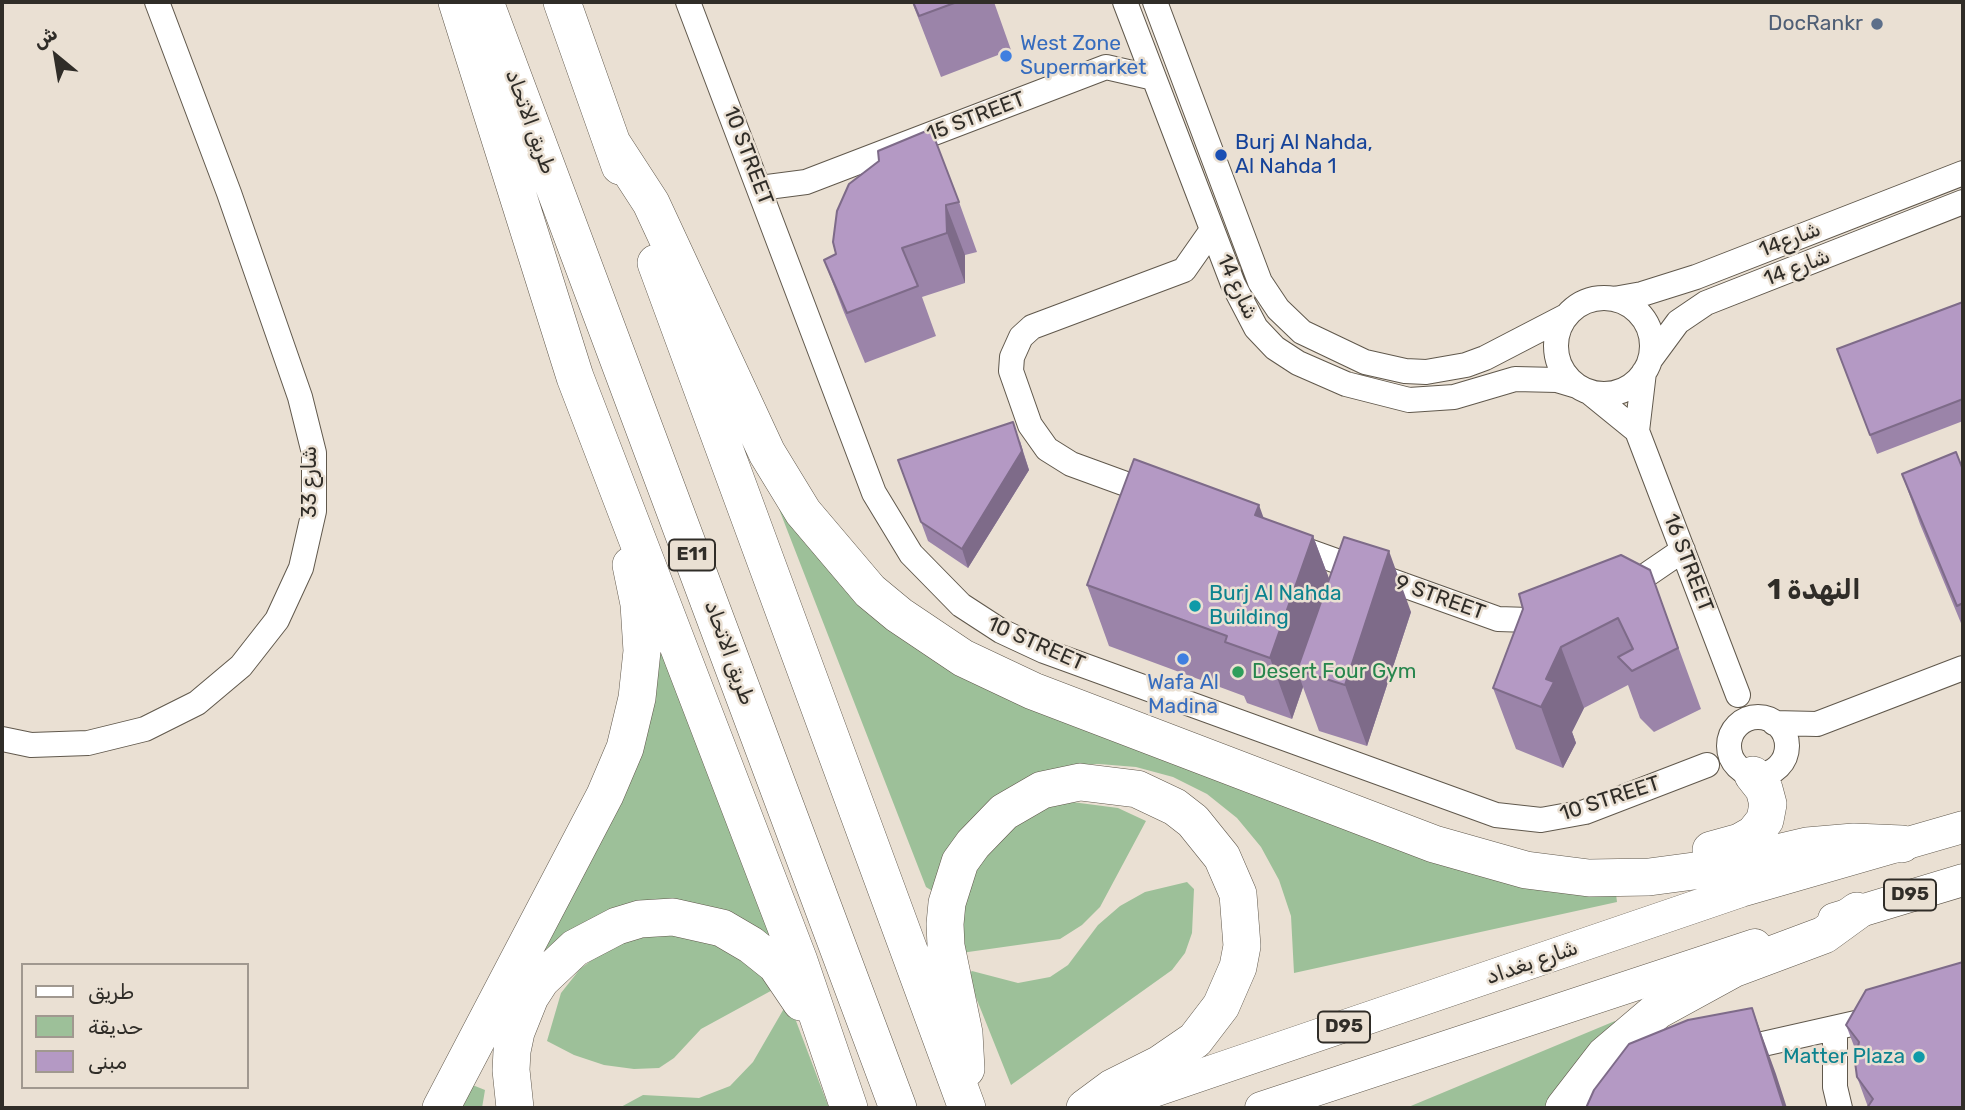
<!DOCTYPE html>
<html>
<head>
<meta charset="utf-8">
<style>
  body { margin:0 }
  #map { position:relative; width:1965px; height:1110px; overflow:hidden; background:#eae0d3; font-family:Rubik,"Noto Naskh Arabic",sans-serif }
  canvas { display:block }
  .frame { position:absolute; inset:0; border:4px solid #302d28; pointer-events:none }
  .legend { position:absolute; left:21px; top:963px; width:228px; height:126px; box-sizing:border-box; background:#eae0d3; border:2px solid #a0988f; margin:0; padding:9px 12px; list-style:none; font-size:21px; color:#302d28 }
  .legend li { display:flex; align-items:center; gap:14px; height:35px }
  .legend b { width:35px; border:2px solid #a0988f }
  .north { position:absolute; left:21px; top:21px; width:70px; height:70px; -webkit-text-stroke:5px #eae0d3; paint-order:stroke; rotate:330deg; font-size:19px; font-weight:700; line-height:28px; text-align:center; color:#302d28 }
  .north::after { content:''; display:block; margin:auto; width:24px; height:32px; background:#302d28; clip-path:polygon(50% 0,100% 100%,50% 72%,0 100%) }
</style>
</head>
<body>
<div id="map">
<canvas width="1965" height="1110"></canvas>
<div class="frame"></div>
<ul class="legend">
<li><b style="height:9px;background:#fff"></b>طريق</li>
<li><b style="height:19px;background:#9dc099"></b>حديقة</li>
<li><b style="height:19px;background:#b499c4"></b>مبنى</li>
</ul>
<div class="north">ش</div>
</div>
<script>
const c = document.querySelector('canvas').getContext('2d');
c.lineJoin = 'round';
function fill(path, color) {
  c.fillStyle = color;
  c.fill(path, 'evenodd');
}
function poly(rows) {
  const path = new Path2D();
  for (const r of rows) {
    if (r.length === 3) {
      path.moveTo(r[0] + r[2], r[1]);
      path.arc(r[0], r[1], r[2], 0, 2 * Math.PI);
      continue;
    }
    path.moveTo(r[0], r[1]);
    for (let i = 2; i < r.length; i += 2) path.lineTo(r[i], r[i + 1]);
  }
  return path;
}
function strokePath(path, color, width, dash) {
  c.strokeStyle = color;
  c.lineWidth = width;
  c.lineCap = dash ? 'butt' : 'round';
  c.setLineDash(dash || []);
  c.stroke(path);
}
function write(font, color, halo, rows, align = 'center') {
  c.font = font + ' Rubik,"Noto Naskh Arabic",sans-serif';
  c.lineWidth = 5;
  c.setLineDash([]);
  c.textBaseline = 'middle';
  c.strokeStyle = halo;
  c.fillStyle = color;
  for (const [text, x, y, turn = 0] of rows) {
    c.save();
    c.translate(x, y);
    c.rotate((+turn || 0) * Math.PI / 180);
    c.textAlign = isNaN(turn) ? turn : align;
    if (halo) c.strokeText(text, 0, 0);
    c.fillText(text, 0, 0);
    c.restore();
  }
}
fill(poly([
  [785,506,885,621,1616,894,1617,902,1294,973,1291,916,1279,880,1261,847,1237,818,1207,794,1173,777,1136,767,1099,764,1079,765,934,892,926,887,779,509],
  [661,640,773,938,720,915,543,957,537,953],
  [1072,802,1118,808,1146,821,1100,907,1082,925,1060,939,961,953,960,937,967,887,989,844,1041,808],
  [1187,882,1194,889,1192,933,1185,953,1172,970,1011,1085,967,975,972,971,1018,983,1050,977,1068,965,1098,925,1120,906,1145,892],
  [661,931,718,941,778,987,701,1029,674,1058,659,1068,634,1069,604,1065,574,1055,547,1041,561,993,580,969,613,944],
  [786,1005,790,1005,829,1108,619,1108,643,1095,699,1098,730,1086,753,1062],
  [1615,1021,1615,1029,1545,1108,1406,1108],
  [470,1084,485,1090,482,1108,461,1108]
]), '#9dc099');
const minor = poly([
  [688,2,874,493,911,554,961,605,1001,631,1044,651,1496,815,1541,820,1585,812,1707,765],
  [1125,2,1233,284,1256,328,1275,348,1298,363,1346,384,1409,400,1454,397,1515,379,1557,380,1577,386],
  [1155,2,1260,282,1278,309,1302,332,1365,362,1405,371,1426,372,1466,365,1485,358,1566,316],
  [760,188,806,182,1106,67,1154,78],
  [1604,346,48],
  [1614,299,1642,294,1696,277,1963,173],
  [1650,360,1678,322,1706,303,1963,202],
  [1644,372,1637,431,1738,695],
  [1589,392,1637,431],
  [1156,495,1071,464,1047,449,1030,425,1011,371,1012,357,1021,337,1032,327,1184,270,1212,230],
  [1289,544,1498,619,1529,620,1550,615],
  [1623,585,1645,576,1683,550],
  [1758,746,29],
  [1774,723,1817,724,1963,668],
  [2,739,31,745,88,743,145,729,197,703,241,666,277,620,301,568,314,511,314,453,300,397,229,193,157,2],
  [1835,1028,1835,1087,1840,1108],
  [1732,1051,1878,1018]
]);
const major = poly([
  [1834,919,1963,880],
  [1104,1108,1741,891,1963,827],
  [1261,1108,1755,945]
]);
const highway = poly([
  [457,2,575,377,799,961,849,1108],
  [485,2,898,1108],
  [562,2,620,166],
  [612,143,651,203,767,453,803,512,870,591,899,615,963,658,1033,691,1434,844,1526,870,1589,878,1649,877,1709,869,1807,846,1854,842,1902,844],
  [656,263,967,1108],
  [1711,850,1740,842,1754,834,1765,820,1768,804,1764,789,1753,775],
  [966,1069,964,1033,946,946,945,924,947,903,960,862,973,844,1004,812,1042,790,1080,782,1137,789,1175,807,1193,821,1222,857,1238,894,1242,946,1238,967,1221,1006,1195,1040,1160,1064,1112,1088,1085,1108],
  [441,1108,605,795,625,748,637,698,642,651,639,604,631,565],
  [515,1108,511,1070,512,1051,516,1032,530,997,541,980,575,948,617,926,640,919,673,917,722,928,751,945,776,965,801,1002],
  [1564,1108,1605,1055,1658,1010,1733,969,1824,935,1857,911]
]);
strokePath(minor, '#60584c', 26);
strokePath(major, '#60584c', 33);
strokePath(highway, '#60584c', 38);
strokePath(minor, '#fff', 24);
strokePath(major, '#fff', 32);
strokePath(highway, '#fff', 37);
fill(poly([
  [912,2,994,2,1011,50,941,77],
  [879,161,959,202,977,252,965,255,965,283,922,297,936,336,865,363,843,310,824,260,836,254],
  [1963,302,1963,421,1877,454,1837,349],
  [1020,441,1029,470,968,568,928,541,898,460],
  [1963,470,1963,628,1920,524,1902,474],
  [1263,518,1313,536,1329,579,1411,612,1367,746,1319,731,1303,687,1292,719,1247,703,1244,696,1109,646,1087,585],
  [1650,570,1701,709,1654,732,1640,718,1628,685,1584,708,1572,732,1576,743,1563,768,1516,749,1493,688],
  [1963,962,1868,1107,1857,1077,1857,1054,1846,1025]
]), '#9b84a9');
fill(poly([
  [946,205,965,255,965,283,947,233],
  [1013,422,1029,470,968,568,962,549],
  [1259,505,1281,566,1255,515],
  [1313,536,1336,597,1297,670,1303,687,1292,719,1270,658],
  [1389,551,1411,612,1367,746,1345,685],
  [1561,647,1584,708,1572,732,1576,743,1563,768,1541,707,1546,679],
  [1752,1008,1776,1074,1787,1108,1784,1108]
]), '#7e6b89');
const building = poly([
  [913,2,957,2,919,16,913,2],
  [931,129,959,202,946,205,947,233,902,248,918,286,847,313,824,260,836,254,833,242,837,211,849,184,879,161,878,151,931,129],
  [1963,302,1963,399,1870,435,1837,349,1963,302],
  [1013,422,1022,451,962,549,921,522,898,460,1013,422],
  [1956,452,1963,470,1963,603,1957,606,1902,474,1956,452],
  [1134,459,1259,505,1255,515,1313,536,1270,658,1225,642,1227,636,1087,585,1134,459],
  [1344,537,1389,551,1345,685,1297,670,1344,537],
  [1621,555,1650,570,1678,648,1632,671,1618,657,1633,649,1618,618,1561,647,1546,679,1554,682,1541,707,1493,688,1523,609,1519,594,1621,555],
  [1963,962,1963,1108,1867,1108,1873,1099,1857,1077,1855,1062,1859,1042,1846,1025,1866,990,1963,962],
  [1752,1008,1784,1108,1586,1108,1594,1090,1629,1044,1688,1020,1752,1008]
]);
fill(building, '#b499c4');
strokePath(building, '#7e6b89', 2);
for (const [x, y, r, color] of [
  [1877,24,7,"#5c6f8a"],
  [1006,56,7,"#3f7fe0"],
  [1221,155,7,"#1a4fb4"],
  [1195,606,7,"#0f9aa8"],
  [1183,659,7,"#3f7fe0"],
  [1238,672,7,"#2e9e5b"],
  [1919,1057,7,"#0f9aa8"]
]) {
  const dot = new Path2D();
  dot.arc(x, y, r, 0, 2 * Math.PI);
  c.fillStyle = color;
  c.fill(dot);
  strokePath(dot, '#eae0d3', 2.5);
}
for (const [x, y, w] of [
  [692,555,46],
  [1910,895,52],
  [1344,1027,52]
]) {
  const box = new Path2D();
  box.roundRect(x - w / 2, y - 15.5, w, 31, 5);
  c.fillStyle = '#eae0d3';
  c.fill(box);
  strokePath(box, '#302d28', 2);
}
write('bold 19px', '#302d28', null, [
  ["E11",692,555],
  ["D95",1910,895],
  ["D95",1344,1027]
]);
write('21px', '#4e5e75', '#eae0d3', [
  ["DocRankr",1863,24]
], 'right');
write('21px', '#366cbe', '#eae0d3', [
  ["West Zone",1020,44],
  ["Supermarket",1020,68],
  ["Wafa Al",1183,683,"center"],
  ["Madina",1183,707,"center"]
], 'left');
write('21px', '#302d28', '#eae0d3', [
  ["15 STREET",976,117,-21],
  ["طريق الاتحاد",530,122,70],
  ["10 STREET",748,156,69],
  ["شارع14",1790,240,-21],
  ["شارع 14",1797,268,-21],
  ["شارع 14",1237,287,65],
  ["شارع 33",310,482,-90],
  ["16 STREET",1688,563,69],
  ["9 STREET",1440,598,20],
  ["10 STREET",1036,644,24],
  ["طريق الاتحاد",729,653,70],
  ["10 STREET",1610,799,-18],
  ["شارع بغداد",1532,963,-19]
]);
write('21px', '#164399', '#eae0d3', [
  ["Burj Al Nahda,",1235,143],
  ["Al Nahda 1",1235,167]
], 'left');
write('21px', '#0d838f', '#eae0d3', [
  ["Burj Al Nahda",1209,594],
  ["Building",1209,618],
  ["Matter Plaza",1905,1057,"right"]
], 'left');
write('21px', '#27864d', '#eae0d3', [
  ["Desert Four Gym",1252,672]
], 'left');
write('bold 28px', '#302d28', '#eae0d3', [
  ["النهدة 1",1814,591]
]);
</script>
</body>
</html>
